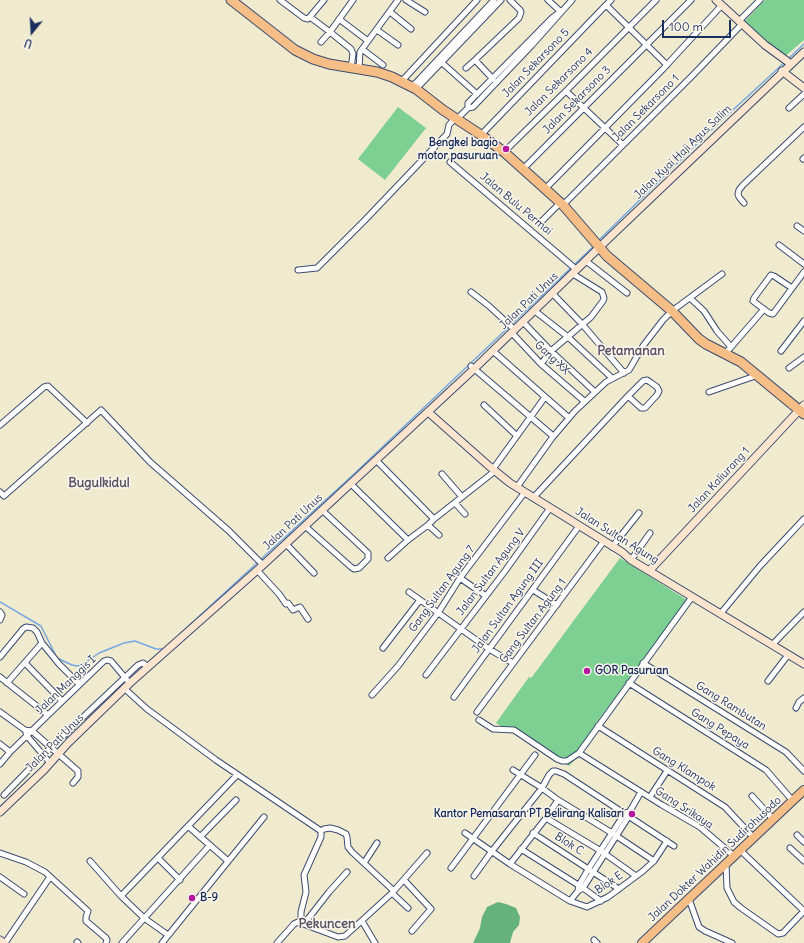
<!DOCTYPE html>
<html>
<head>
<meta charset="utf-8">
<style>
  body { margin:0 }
  #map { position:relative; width:804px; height:943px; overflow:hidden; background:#f0eacf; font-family:Delius,sans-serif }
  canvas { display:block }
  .north { position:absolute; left:12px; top:12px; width:40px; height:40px; -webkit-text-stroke:3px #fbf7ec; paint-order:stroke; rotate:198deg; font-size:11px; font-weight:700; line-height:16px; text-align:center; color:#1b2f5e }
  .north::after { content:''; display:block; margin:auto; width:14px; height:18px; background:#1b2f5e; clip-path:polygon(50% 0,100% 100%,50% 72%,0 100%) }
  .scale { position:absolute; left:662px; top:20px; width:69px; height:18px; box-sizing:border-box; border:2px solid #1b2f5e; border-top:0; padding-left:5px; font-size:12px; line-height:14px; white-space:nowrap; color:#1b2f5e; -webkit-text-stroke:3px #fbf7ec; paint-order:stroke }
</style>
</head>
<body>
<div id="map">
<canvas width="804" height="943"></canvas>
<div class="north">U</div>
<div class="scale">100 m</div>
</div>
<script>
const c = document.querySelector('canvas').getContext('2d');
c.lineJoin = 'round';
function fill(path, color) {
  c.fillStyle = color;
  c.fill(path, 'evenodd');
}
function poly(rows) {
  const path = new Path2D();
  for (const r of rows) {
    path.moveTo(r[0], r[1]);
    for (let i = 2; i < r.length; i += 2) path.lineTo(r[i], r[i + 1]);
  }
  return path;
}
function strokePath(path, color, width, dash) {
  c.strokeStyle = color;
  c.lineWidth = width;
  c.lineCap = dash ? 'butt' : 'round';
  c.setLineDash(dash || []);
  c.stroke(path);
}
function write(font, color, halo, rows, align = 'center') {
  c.font = font + ' Delius,sans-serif';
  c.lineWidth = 3;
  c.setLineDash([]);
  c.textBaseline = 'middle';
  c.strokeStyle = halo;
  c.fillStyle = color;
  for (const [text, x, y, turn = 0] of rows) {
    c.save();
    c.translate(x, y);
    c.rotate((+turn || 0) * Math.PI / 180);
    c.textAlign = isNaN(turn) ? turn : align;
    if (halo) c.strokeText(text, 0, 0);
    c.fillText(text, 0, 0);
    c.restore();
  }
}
fill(poly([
  [765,0,804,0,804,40,783,58,742,24],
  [398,107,426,128,385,180,358,159],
  [620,558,687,600,594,726,598,730,583,751,569,766,496,723,529,677,531,678,532,677]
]), '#7dd092');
fill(poly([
  [498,902,506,904,516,908,520,917,519,925,513,932,510,943,473,943,480,928,482,917,487,907]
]), '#66b27c');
strokePath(poly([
  [788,59,804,44],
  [599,240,709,132,784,63],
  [260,560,353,475,594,246],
  [0,602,41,626,57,658,72,665,78,666,83,664,99,653,124,643,135,641,156,649,163,649],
  [181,633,257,563]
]), '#76a8e2', 1.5);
const street = poly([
  [280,0,304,18,308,19,324,0],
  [406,0,425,12],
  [548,0,561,12],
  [611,0,606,5,667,65],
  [563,10,553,17,477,94,468,103,468,108,473,107,532,45,572,0],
  [390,12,411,29],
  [310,17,330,32,351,49,353,54,351,68],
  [339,19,368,41],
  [739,21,760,0],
  [377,30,398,45],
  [321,42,330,32,353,0],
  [362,49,383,65],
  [440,61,477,94],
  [466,68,475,60],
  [359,69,360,52,398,0],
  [493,79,475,60,519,18,521,12,520,10,510,0],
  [401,82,477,0],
  [412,87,494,0],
  [416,89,501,0],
  [566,91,623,145],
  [789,108,804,94],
  [457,119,468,108],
  [481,135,606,5],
  [504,152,566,91,656,0],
  [803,159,804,158],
  [450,162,577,270],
  [523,169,691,0],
  [545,189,663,69,722,5],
  [744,203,739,197,738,194,739,190,743,185,804,127],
  [563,205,693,75,742,24],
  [541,222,560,203],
  [797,226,804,231],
  [779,245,804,264],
  [586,261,627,293],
  [298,270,317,268,365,220,447,134,449,125,455,118],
  [792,288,774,276,771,275,754,298,753,301,769,313,773,314,804,272],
  [471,292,489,306,515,330],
  [553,294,582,324,624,373],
  [690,298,704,311,717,331,731,347],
  [535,311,568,337,612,378],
  [523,322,551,351,595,392],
  [512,333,541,364,584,401],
  [493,351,568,417],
  [781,351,804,321],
  [725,354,764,309],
  [541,364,551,351,591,317,603,301,604,298,602,292,573,274],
  [471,366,553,436],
  [789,368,804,357],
  [709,392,758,375],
  [484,405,517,436],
  [0,425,44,387,48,386,87,423],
  [376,460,434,519,495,471],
  [493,469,545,397],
  [442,474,462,497],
  [351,484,408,540,428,525,434,519],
  [517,487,552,438,575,411,606,382,629,370,643,346,663,320,672,311,722,274],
  [0,492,4,496,101,410,150,462,229,531,263,565],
  [533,498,628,396,643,381,647,380,650,382,657,387,659,391,657,395,645,408,641,408,628,396],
  [455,503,465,514],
  [428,525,439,535],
  [305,526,351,567,354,569,359,568,368,559,368,553,322,510],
  [286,544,314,573],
  [612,547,639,513],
  [388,558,408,540],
  [631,560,650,533],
  [257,570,279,594,286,604,288,603,293,610,300,607,308,619],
  [460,578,486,596],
  [533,590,557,605],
  [409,592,489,649,513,663],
  [0,612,2,615,0,620],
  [721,613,760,566,804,519],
  [772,645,804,612],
  [383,648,420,600],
  [0,657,23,629,26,627,33,628,37,632,42,643,59,664,79,684],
  [25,663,62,701],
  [643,663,786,752,804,771],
  [426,675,505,571,550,508],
  [0,677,48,715],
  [768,681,788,655],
  [7,683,42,643],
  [629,683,766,770,793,801],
  [125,689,147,709,216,760,321,831],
  [372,695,398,666,438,613,460,578,525,492],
  [454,697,579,526],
  [796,708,799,702,804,698],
  [0,712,25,730,32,731,78,771,78,777,73,783],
  [477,712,604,541],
  [479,720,493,729,514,730,557,759,562,761,567,761,579,753,692,597],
  [598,726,725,807,753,837],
  [26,733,27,736,50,763],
  [0,744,10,752],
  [579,753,662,805,700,827,734,856],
  [0,764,10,752,48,715,104,661,107,660,111,661,127,680],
  [513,770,542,788,558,800,612,833,654,861],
  [4,795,43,755,138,665,143,663,148,667],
  [752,796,773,819],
  [650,797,667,771],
  [546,818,601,851,636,876],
  [188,826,228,861],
  [321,831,324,829,330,828,338,830,346,834,347,837,348,847,352,852,394,891],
  [465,833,510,864,570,901,587,907,608,897,643,871,654,861,667,841],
  [533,833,619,889],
  [797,835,804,842],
  [200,837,236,800],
  [790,848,804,861],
  [521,849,583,888,601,901],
  [740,850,804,911],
  [0,853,26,862,45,872,88,911,86,917,86,921,106,938,107,940,106,943],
  [158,858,180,880],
  [90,861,121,896,144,918,168,935],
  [364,863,377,843],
  [510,864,546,818,558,800],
  [726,864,727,888,734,902,741,908,778,934,783,933,804,911],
  [451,868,535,755],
  [474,876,492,851,542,788,549,775,553,771,556,771,564,774,674,846],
  [0,877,24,894],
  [404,880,431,909,412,931],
  [578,891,583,888,629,816,630,811,641,792],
  [392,893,408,908],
  [121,896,237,775],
  [689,899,699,927,705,931,732,943],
  [570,901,578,891,579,885,589,868,625,813,628,812],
  [362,921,375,943],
  [301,922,301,912,306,892,304,875,321,837,321,831],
  [304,924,329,892,347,872],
  [594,940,597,943],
  [77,942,78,943],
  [5,943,50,877],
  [122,943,210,845],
  [162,943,264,817],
  [277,943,294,924,298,922,338,937,345,936,392,893,427,853]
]);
const secondary = poly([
  [716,0,765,45,791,64],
  [782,71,804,88],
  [428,412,489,466,510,483,622,552,631,560,804,664],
  [650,570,804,405],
  [0,812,44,770,68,743,130,683,263,565,474,369,608,239,804,52],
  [0,940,4,943]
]);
const primary = poly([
  [642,943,804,790]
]);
const highway = poly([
  [231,0,295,50,313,59,329,64,377,72,392,77,416,89,443,110,481,135,504,152,563,205,607,256,672,311,699,339,706,344,741,362,804,414]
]);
strokePath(street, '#3b4b6f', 7);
strokePath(secondary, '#3b4b6f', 9);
strokePath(primary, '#3b4b6f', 10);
strokePath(highway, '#3b4b6f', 11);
strokePath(street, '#fff', 5);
strokePath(secondary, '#fbe5cf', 7);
strokePath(primary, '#f6be87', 8);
strokePath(highway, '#f6be87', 9);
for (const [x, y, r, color] of [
  [506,149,4,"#b5179e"],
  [587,671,4,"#b5179e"],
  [632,814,4,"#b5179e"],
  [192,898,4,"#b5179e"]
]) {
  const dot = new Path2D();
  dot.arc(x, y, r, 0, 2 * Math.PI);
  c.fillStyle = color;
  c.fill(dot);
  strokePath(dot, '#fbf7ec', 1.5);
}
write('11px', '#1b2f5e', '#fbf7ec', [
  ["Jalan Sekarsono 5",536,63,-46],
  ["Jalan Sekarsono 4",559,82,-45],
  ["Jalan Sekarsono 3",577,100,-45],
  ["Jalan Sekarsono 1",646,108,-45],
  ["Jalan Kyai Haji Agus Salim",683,152,-44],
  ["Jalan Bulu Permai",516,204,40],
  ["Jalan Pati Unus",529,301,-44],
  ["Gang XX",552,358,43],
  ["Jalan Kaliurang 1",719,480,-47],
  ["Jalan Pati Unus",293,522,-43],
  ["Jalan Sultan Agung",617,536,32],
  ["Jalan Sultan Agung V",491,572,-53],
  ["Gang Sultan Agung 7",442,589,-54],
  ["Jalan Sultan Agung III",508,606,-54],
  ["Gang Sultan Agung 1",533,621,-53],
  ["Jalan Manggis I",66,685,-44],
  ["Gang Rambutan",731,706,32],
  ["Gang Pepaya",720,729,32],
  ["Jalan Pati Unus",55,743,-45],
  ["Gang Klampok",684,769,32],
  ["Gang Srikaya",684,808,33],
  ["Blok C",569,844,32],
  ["Jalan Dokter Wahidin Sudirohusodo",715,859,-43],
  ["Blok E",609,883,-34]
]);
write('bold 11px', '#1b2f5e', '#fbf7ec', [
  ["Bengkel bagio",498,143],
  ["motor pasuruan",498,156],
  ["GOR Pasuruan",595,671,"left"],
  ["Kantor Pemasaran PT Belirang Kalisari",624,814],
  ["B-9",200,898,"left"]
], 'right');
write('bold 13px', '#5d5368', '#fbf7ec', [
  ["Petamanan",631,351],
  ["Bugulkidul",99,483],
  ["Pekuncen",327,924]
]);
</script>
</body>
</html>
